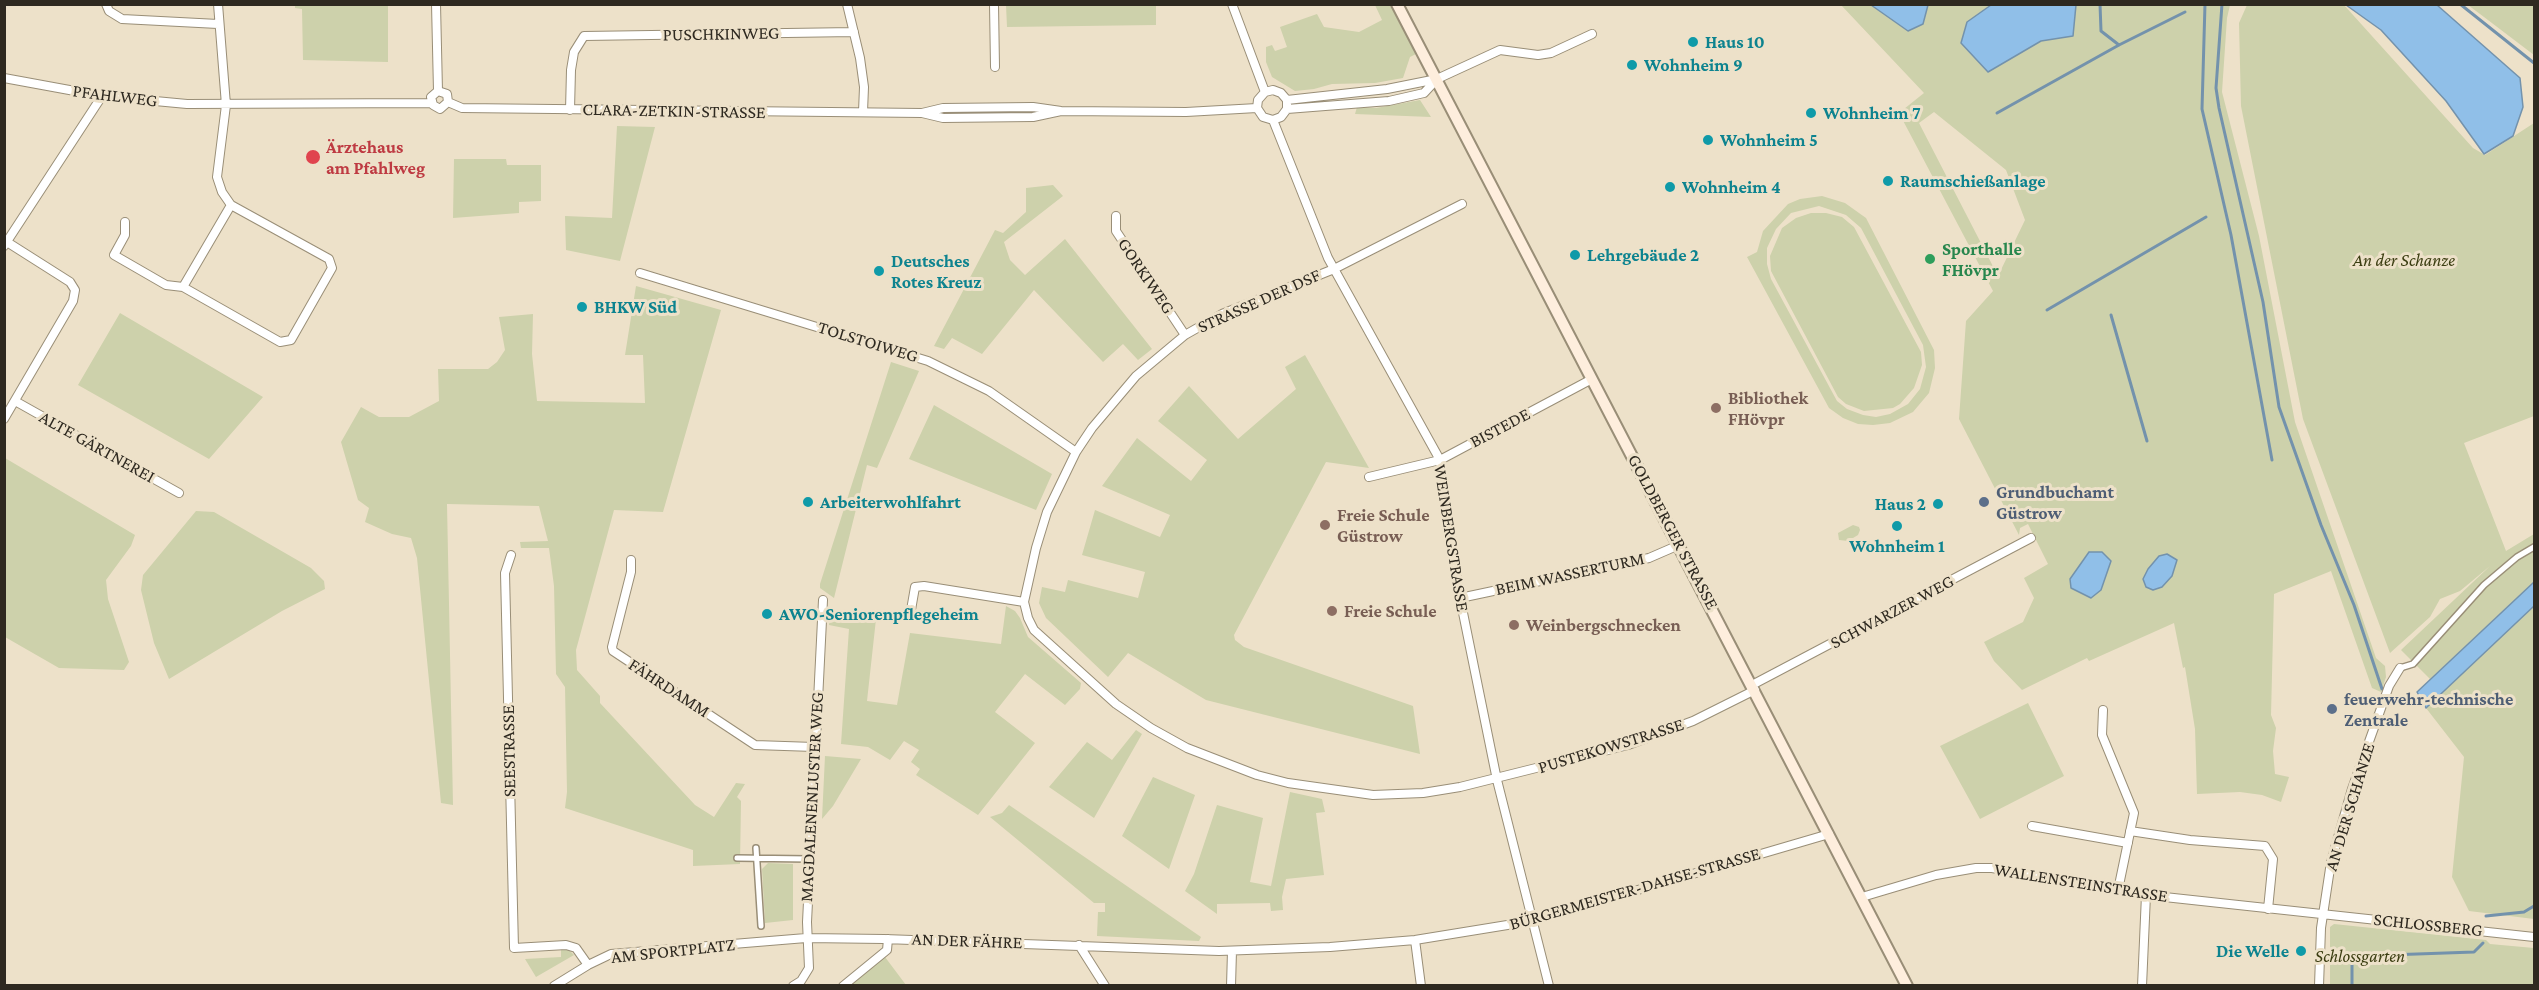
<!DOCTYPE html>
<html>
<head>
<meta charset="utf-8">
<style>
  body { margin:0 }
  #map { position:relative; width:2539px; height:990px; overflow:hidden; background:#ede1c9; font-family:"Crimson Pro",serif }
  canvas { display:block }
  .frame { position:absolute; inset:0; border:6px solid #2e2920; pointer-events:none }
</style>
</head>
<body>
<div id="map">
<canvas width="2539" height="990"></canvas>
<div class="frame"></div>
</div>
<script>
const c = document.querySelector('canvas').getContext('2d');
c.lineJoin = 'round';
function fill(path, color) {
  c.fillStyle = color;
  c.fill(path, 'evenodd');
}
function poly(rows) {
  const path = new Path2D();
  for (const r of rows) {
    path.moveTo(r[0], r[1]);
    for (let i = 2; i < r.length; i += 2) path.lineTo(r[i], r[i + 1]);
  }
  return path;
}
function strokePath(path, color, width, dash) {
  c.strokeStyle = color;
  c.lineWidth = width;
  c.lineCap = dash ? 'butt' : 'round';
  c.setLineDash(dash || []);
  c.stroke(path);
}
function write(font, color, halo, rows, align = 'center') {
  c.font = font + ' "Crimson Pro",serif';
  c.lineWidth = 6;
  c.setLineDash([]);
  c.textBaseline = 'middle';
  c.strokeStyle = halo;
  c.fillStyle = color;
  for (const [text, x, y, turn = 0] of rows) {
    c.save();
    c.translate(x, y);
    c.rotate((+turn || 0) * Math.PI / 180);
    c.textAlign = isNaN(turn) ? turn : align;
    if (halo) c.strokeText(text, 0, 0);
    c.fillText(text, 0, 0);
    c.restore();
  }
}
fill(poly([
  [295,4,388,5,388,62,303,60,302,9,295,8],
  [1006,5,1156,5,1156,25,1007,27],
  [1375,5,1390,5,1416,54,1410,57,1403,78,1375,83,1332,84,1314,89,1295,91,1272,77,1266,62,1266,47,1272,45,1275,51,1287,47,1280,27,1317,14,1324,27,1359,32,1382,20],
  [1841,5,2230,5,2227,18,2222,92,2259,236,2295,422,2376,658,2385,666,2386,677,2381,692,2372,688,2331,571,2274,594,2271,715,2276,728,2273,751,2275,774,2289,777,2281,802,2262,795,2240,792,2197,794,2195,729,2185,667,2183,668,2174,623,2089,661,2087,658,2022,690,1994,661,1984,642,2023,622,2034,598,2024,578,2048,564,2028,524,2020,528,2019,535,1959,419,1966,321,1993,291,1899,113,1924,93],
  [1934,112,2006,170,2025,220,1998,276,1919,123],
  [2247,5,2344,5,2473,148,2485,155,2534,123,2534,416,2464,443,2506,551,2534,534,2534,582,2430,679,2401,650,2490,566,2460,591,2440,599,2430,617,2390,653,2303,419,2241,106,2239,23],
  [2468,5,2534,5,2534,55,2484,17],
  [1420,100,1431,117,1355,114,1357,107,1376,108],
  [617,126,655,127,620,261,566,250,565,216,612,218],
  [454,159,506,159,507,165,541,165,541,201,519,202,519,213,453,218],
  [1053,185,1063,196,1004,242,1010,260,1025,275,1065,239,1152,349,1138,360,1123,344,1103,362,1034,290,982,354,952,338,944,349,934,346,995,230,1003,233,1026,212,1026,188],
  [1822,196,1845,203,1866,218,1934,350,1935,368,1929,393,1913,412,1890,423,1873,425,1858,424,1843,418,1829,408,1747,257,1757,252,1763,231,1788,204,1800,199],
  [1819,206,1846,215,1861,228,1923,345,1926,367,1920,389,1908,404,1890,414,1876,417,1863,415,1847,409,1837,401,1771,279,1767,264,1767,248,1776,229,1791,213],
  [1811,213,1826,213,1842,217,1854,227,1921,352,1922,365,1914,388,1900,404,1893,408,1864,411,1846,404,1838,397,1771,271,1770,256,1782,228,1796,218],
  [636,286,721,310,663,512,614,510,576,650,577,670,600,696,600,703,695,805,714,817,736,783,745,784,737,797,741,801,740,864,693,866,693,850,565,808,567,792,565,687,556,674,554,586,549,548,521,548,520,542,548,541,539,506,447,504,453,805,441,803,417,558,411,538,392,534,365,522,369,508,358,500,341,442,361,407,379,417,409,417,439,401,438,369,488,369,497,362,505,350,499,317,533,314,532,354,537,401,645,403,643,355,625,355],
  [120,313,263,397,209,459,78,385],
  [1305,355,1369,468,1326,462,1234,635,1235,640,1244,647,1413,706,1420,754,1206,700,1128,653,1108,677,1046,618,1039,603,1042,587,1065,592,1068,580,1138,598,1145,572,1082,555,1095,510,1160,537,1170,515,1102,486,1137,438,1191,481,1207,460,1158,421,1189,386,1238,439,1296,389,1285,367],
  [891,362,919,371,877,468,867,465,834,598,820,588,820,584],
  [934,405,1052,474,1036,510,909,459],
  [5,458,135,535,131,546,106,580,108,599,129,662,124,670,59,668,5,637],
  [196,511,214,512,311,568,324,581,325,589,282,611,169,679,154,643,141,590,143,575],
  [1853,525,1859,527,1860,530,1858,535,1848,541,1839,540,1838,533],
  [1006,606,1015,611,1020,618,1028,637,1081,683,1080,689,1065,705,1025,674,995,712,1035,743,978,815,916,775,920,769,911,762,919,750,904,741,890,760,868,747,841,744,849,629,829,625,831,609,876,619,867,701,897,705,910,633,1001,644],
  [2534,606,2534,919,2469,911,2452,877,2464,757,2426,708],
  [2028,703,2064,776,1980,819,1940,746],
  [1136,730,1142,734,1094,818,1049,787,1087,742,1112,760],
  [825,756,861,759,833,806,822,819],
  [1153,777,1195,795,1169,869,1122,836],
  [1290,792,1322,799,1325,812,1316,813,1324,875,1286,879,1282,897,1283,910,1271,911,1270,903,1217,904,1217,914,1185,891,1194,874,1217,805,1263,818,1250,882,1271,886],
  [1009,805,1201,937,1199,941,1097,936,1098,912,1105,912,1105,903,1094,903,990,817,1002,813],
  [768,863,793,864,793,920,765,923,762,869],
  [2334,924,2486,940,2490,944,2534,948,2534,985,2330,985,2330,927],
  [561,949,569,950,574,955,536,977,525,959,561,957],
  [885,957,906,985,851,985]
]), '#cdd1ab');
const water = poly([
  [1871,5,1928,5,1923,24,1908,31,1871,5],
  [1991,5,2076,5,2073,36,2041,41,1988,72,1961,43,1967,22,1991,5],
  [2346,5,2437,5,2520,78,2523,107,2513,136,2484,154,2446,101,2381,30,2346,5],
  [2089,552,2102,552,2111,561,2101,590,2091,598,2071,588,2070,579,2089,552],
  [2167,554,2177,560,2172,576,2162,587,2153,590,2146,587,2143,579,2148,569,2159,556,2167,554],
  [2534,582,2534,606,2426,708,2417,692,2534,582]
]);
fill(water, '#90bfe8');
strokePath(water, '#7392ac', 1.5);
strokePath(poly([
  [2100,4,2101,31,2119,45],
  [2205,4,2202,109,2231,235,2272,460],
  [2222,4,2216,88,2219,108,2263,302,2279,407,2321,525,2354,605,2382,689],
  [2460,4,2534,63],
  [1997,113,2119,45,2185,12],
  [2047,310,2206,217],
  [2111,315,2147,441],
  [2395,697,2411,704,2422,696],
  [2486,916,2524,912,2534,906],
  [2352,986,2352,962,2360,956,2474,952,2483,943]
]), '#7392ac', 3);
const pedestrian = poly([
  [2400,668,2413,664,2484,585,2517,557,2534,547],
  [756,848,761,926],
  [737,858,809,859]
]);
const minor = poly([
  [106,4,109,11,122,19,218,24],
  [218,4,226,105,217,177,222,192,231,205,329,259,332,268,291,340,280,342,183,287,231,205],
  [436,4,438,91],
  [847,4,860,58,864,87,863,112],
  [994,4,995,67],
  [1232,4,1265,92],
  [4,78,102,96,187,104,431,103],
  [438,91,431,97,433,105,440,109,448,102],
  [438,91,447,94,448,102],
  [1287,100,1387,89,1437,79,1500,50,1538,55,1551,53,1592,34],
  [448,102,462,108,922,113,943,118,1033,117,1061,111],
  [1257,108,1258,100,1265,92,1273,90,1281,93,1287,100,1287,109,1281,117,1273,120],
  [1257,108,1263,117,1273,120],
  [1287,109,1389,101,1424,93,1437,79],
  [570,110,571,70,574,52,584,36,854,32],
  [922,113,943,108,1033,107,1061,111,1186,112,1257,108],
  [1273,120,1328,258,1440,460,1460,598,1497,780,1549,986],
  [1462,204,1334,269,1222,314,1185,335,1136,376,1092,428,1076,452,1047,512,1036,548,1024,602,1028,618,1034,630,1116,704,1151,728,1187,748,1257,775,1288,783,1373,795,1423,793,1460,787,1628,745,1693,721,1755,690],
  [1116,216,1116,231,1185,335],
  [125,222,125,235,114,255,166,285,183,287],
  [4,246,102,96],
  [640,273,928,361,989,391,1076,452],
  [15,401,179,493],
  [4,419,73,301,75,290,70,282,7,242],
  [1369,477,1440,460,1592,379],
  [511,555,505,573,514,948,566,945,576,948,588,965],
  [631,560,631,572,612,647,613,651,755,745,814,747],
  [1460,598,1649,558,1679,545],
  [911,610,915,587,924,586,1024,602],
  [1752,685,2031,538],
  [2103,710,2102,735,2134,813,2118,890],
  [2032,826,2128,843],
  [2130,831,2190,840,2265,846,2273,859,2268,909],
  [1862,897,1936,875,1976,868,1992,868,2146,895,2534,937],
  [1415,940,1421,986],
  [1079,945,1105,986],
  [554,986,588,965,611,954,806,938,884,939,1219,951,1330,947,1415,940,1532,921,1829,834],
  [793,986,801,981,809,968,807,922,823,600],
  [843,986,887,950,888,939],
  [1231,986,1232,951],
  [2142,986,2146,895],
  [2319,986,2321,928,2331,862,2352,789,2389,686,2400,668]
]);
const secondary = poly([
  [1397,4,1907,986]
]);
strokePath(pedestrian, '#998e77', 8);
strokePath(minor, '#998e77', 10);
strokePath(secondary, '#998e77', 14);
strokePath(pedestrian, '#fff', 5);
strokePath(minor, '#fff', 8);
strokePath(secondary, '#feeedd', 10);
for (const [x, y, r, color] of [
  [1693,42,6,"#0f9aa8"],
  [1632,65,6,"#0f9aa8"],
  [1811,113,6,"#0f9aa8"],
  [1708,140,6,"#0f9aa8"],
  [313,157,8,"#e0444e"],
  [1888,181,6,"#0f9aa8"],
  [1670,187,6,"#0f9aa8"],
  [1575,255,6,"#0f9aa8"],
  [1930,259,6,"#2e9e5b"],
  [879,271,6,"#0f9aa8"],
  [582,307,6,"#0f9aa8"],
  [1716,408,6,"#8d6e63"],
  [808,502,6,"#0f9aa8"],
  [1984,502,6,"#5c6f8a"],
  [1938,504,6,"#0f9aa8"],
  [1325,525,6,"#8d6e63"],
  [1897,526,6,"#0f9aa8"],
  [1332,611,6,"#8d6e63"],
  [767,614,6,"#0f9aa8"],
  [1514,625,6,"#8d6e63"],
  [2332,709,6,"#5c6f8a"],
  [2301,951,6,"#0f9aa8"]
]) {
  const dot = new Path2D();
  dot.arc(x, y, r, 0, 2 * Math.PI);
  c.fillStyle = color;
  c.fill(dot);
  strokePath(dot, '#ede1c9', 2);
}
write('18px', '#2e2920', '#ede1c9', [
  ["PUSCHKINWEG",721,34,-1],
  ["PFAHLWEG",115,96,7],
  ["CLARA-ZETKIN-STRASSE",674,111,1],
  ["GORKIWEG",1146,276,56],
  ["STRASSE DER DSF",1259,301,-24],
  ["TOLSTOIWEG",868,342,17],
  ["BISTEDE",1500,428,-28],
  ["ALTE GÄRTNEREI",97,447,29],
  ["GOLDBERGER STRASSE",1673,532,62],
  ["WEINBERGSTRASSE",1451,538,81],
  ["BEIM WASSERTURM",1570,574,-12],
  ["SCHWARZER WEG",1892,612,-28],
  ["FÄHRDAMM",669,688,33],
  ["PUSTEKOWSTRASSE",1611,746,-17],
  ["SEESTRASSE",509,751,-91],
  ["MAGDALENENLUSTER WEG",812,797,-87],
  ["AN DER SCHANZE",2350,807,-73],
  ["WALLENSTEINSTRASSE",2081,883,9],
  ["BÜRGERMEISTER-DAHSE-STRASSE",1635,889,-16],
  ["SCHLOSSBERG",2428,925,6],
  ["AN DER FÄHRE",967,941,2],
  ["AM SPORTPLATZ",673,951,-6]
]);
write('bold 18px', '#0d838f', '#ede1c9', [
  ["Haus 10",1705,42],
  ["Wohnheim 9",1644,65],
  ["Wohnheim 7",1823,113],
  ["Wohnheim 5",1720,140],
  ["Raumschießanlage",1900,181],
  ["Wohnheim 4",1682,187],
  ["Lehrgebäude 2",1587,255],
  ["Deutsches",891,261],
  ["Rotes Kreuz",891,282],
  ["BHKW Süd",594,307],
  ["Arbeiterwohlfahrt",820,502],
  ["Haus 2",1926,504,"right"],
  ["Wohnheim 1",1897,546,"center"],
  ["AWO-Seniorenpflegeheim",779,614],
  ["Die Welle",2289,951,"right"]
], 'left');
write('bold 18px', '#be3a42', '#ede1c9', [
  ["Ärztehaus",326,147],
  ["am Pfahlweg",326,168]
], 'left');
write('bold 18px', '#27864d', '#ede1c9', [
  ["Sporthalle",1942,249],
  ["FHövpr",1942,270]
], 'left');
write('italic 18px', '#3b3d11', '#ede1c9', [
  ["An der Schanze",2404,260],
  ["Schlossgarten",2360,956]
]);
write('bold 18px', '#785e54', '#ede1c9', [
  ["Bibliothek",1728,398],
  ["FHövpr",1728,419],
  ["Freie Schule",1337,515],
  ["Güstrow",1337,536],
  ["Freie Schule",1344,611],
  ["Weinbergschnecken",1526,625]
], 'left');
write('bold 18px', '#4e5e75', '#ede1c9', [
  ["Grundbuchamt",1996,492],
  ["Güstrow",1996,513],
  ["feuerwehr-technische",2344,699],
  ["Zentrale",2344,720]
], 'left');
</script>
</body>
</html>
